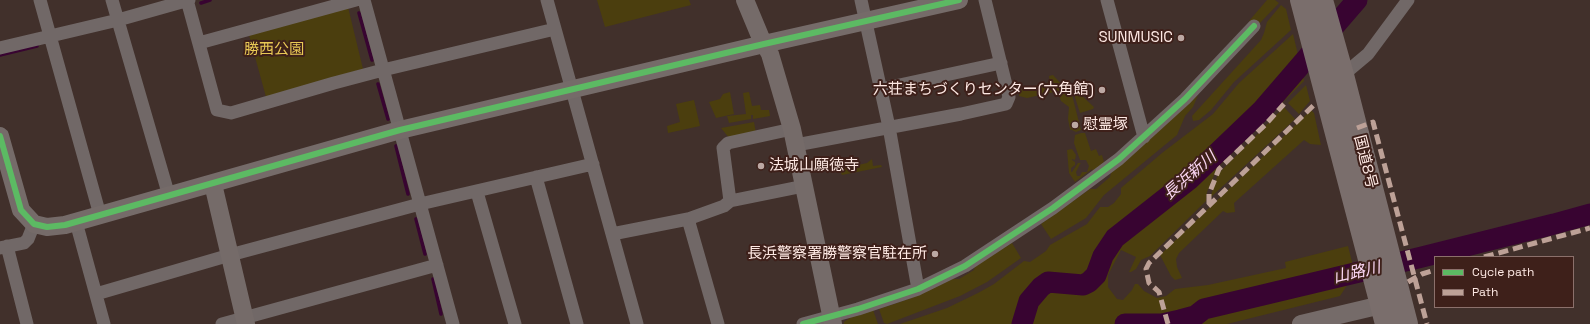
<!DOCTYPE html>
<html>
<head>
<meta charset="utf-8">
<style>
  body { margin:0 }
  #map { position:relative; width:1590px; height:324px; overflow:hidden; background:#41302b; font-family:"Space Grotesk",sans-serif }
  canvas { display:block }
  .legend { position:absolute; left:1434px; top:256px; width:140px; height:52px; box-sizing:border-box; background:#3e201a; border:1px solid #8b706b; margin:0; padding:5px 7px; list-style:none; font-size:12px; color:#fee9e4 }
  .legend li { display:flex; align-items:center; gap:8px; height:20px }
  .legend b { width:20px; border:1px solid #8b706b }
</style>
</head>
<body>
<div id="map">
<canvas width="1590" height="324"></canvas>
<ul class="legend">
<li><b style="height:5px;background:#5cba63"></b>Cycle path</li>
<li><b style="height:5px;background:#bda197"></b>Path</li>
</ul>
</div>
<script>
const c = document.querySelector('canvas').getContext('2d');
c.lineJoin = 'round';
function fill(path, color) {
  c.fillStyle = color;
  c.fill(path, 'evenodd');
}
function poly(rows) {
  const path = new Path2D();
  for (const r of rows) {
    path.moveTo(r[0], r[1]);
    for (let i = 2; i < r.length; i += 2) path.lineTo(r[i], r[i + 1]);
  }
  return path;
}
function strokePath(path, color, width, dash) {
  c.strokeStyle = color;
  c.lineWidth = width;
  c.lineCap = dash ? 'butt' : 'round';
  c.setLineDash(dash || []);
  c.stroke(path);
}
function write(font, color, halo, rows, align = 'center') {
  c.font = font + ' "Space Grotesk","Noto Sans JP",sans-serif';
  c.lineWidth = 4;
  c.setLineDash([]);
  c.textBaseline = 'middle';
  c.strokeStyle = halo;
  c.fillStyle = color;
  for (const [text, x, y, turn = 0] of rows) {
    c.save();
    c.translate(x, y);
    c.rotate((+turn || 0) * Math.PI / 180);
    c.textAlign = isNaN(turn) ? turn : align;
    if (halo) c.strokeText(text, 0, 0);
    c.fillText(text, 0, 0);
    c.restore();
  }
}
fill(poly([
  [597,0,689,0,691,5,605,27],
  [1267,0,1275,0,1279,3,1259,24,1254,21,1249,21],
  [1281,5,1286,9,1291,30,1234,82,1211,110,1199,120,1193,121,1192,116,1261,40,1264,33,1267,22],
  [348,7,363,69,266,97,249,35],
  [1293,34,1300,63,1293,72,1256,112,1185,179,1132,221,1120,229,1118,228,1113,232,1105,243,1099,248,1095,268,1090,277,1080,282,1047,278,1037,280,1038,287,1024,302,1021,322,1019,324,900,324,947,308,978,293,994,284,1024,261,1030,262,1046,251,1050,245,1087,224,1100,207,1108,207,1114,203,1121,194,1121,188,1162,153,1213,114,1239,83],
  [1302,70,1304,81,1217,168,1207,192,1206,201,1150,256,1141,260,1136,269,1131,272,1129,272,1136,257,1121,250,1108,275,1108,287,1117,299,1123,300,1132,290,1135,284,1138,284,1144,291,1157,298,1166,296,1175,289,1208,285,1286,268,1285,262,1348,246,1354,270,1334,271,1288,285,1205,303,1195,307,1188,316,1175,319,1161,321,1128,321,1119,324,1024,324,1028,306,1032,299,1040,291,1050,286,1057,285,1072,289,1085,288,1089,286,1099,276,1105,260,1118,240,1172,197,1211,163,1257,118],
  [1053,75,1064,87,1086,79,1082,96,1094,107,1093,109,1080,113,1072,88,1027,98,1019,96,1020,90,1050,82,1049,76],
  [1306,85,1310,101,1299,114,1288,103],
  [1071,91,1081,130,1076,132,1070,129,1068,119,1069,107,1061,101,1058,93],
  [730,92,734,114,716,118,709,102,720,99,723,94],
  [749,92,752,106,760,105,761,110,769,110,770,116,753,119,753,115,751,115,751,119,729,123,727,116,746,114,743,93],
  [1198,95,1193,107,1185,116,1177,135,1104,195,1086,218,1051,239,1041,224,1090,189,1096,189,1110,177,1111,173,1129,158],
  [694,100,700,126,668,133,667,126,680,122,676,104],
  [1284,107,1295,119,1210,198,1217,177,1220,172],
  [1311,110,1314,113,1321,145,1310,144,1304,140,1234,203,1235,212,1227,213,1223,211,1179,253,1176,259,1177,267,1182,278,1175,280,1171,276,1160,255],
  [754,122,756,133,730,139,721,128],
  [1081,133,1085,133,1091,151,1096,149,1099,156,1102,155,1104,162,1093,171,1092,169,1075,182,1069,173,1067,150,1072,149,1076,155,1075,160,1072,159,1072,160,1075,162,1075,165,1071,168,1071,172,1072,172,1078,163,1081,163,1080,164,1076,172,1077,176,1080,176,1082,172,1087,172,1089,166,1086,160,1080,160,1074,143,1075,135],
  [872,159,873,166,881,165,882,167,842,175,841,173,837,173,835,161,837,161,841,167,845,168,867,163],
  [1012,243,1021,258,987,282,960,296,887,324,884,323,879,309,906,300,953,279,959,279,974,270,975,266],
  [1353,276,1340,296,1227,324,1175,324,1195,319,1208,312,1244,305,1311,288,1324,285,1331,281],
  [873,310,878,324,844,324,844,322,851,317]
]), '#4b3e0e');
strokePath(poly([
  [201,3,210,0],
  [359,13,372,60],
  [0,55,37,46],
  [378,84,388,119],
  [396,146,408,194],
  [416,219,425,254],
  [433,279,441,314]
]), '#380431', 3.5);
strokePath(poly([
  [1022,324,1029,301,1041,287,1048,282,1083,285,1089,282,1096,275,1103,256,1115,238,1190,179,1262,110,1357,0],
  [1125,324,1162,324,1180,320,1195,316,1204,309,1422,257,1554,224,1590,214]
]), '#380431', 21);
strokePath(poly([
  [40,0,100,215],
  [112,0,169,196],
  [187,0,217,110,231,113,334,83,383,70,555,29],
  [364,0,453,324],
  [547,0,637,324],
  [861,0,889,127,918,289],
  [1107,0,1144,137],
  [199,43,356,0],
  [0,48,118,20,189,0],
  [1343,75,1368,54,1408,0],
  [881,89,1001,63],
  [796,145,961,114,1006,104,1009,97,985,0],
  [536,177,577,324],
  [477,192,515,324],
  [730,201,804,186],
  [76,222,104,324],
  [612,234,688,219],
  [7,246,27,324],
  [0,248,24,243,28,239,34,224],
  [96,294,230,255,420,204,593,164],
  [222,324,437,265],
  [718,324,688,219,724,206,730,201,723,148,728,143,792,129],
  [803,324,858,309,918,289,965,266,1053,208,1119,159,1185,99,1254,26]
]), '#716867', 13);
strokePath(poly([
  [745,0,760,36,770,54,792,129,833,324],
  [0,136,21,210,34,224,47,227,65,225,400,130,764,44,959,0],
  [213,184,246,324],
  [1301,324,1394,302]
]), '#756b69', 18);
strokePath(poly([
  [1301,0,1386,324],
  [1322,0,1343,75,1407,324]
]), '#7a6e6c', 22);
strokePath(poly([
  [1357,128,1373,122,1427,324],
  [1209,204,1209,194,1219,169,1265,125,1284,104],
  [1484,257,1590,228],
  [1408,282,1422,274,1435,270],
  [1168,324,1159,292,1149,283,1146,269,1149,263,1315,104]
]), '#bda197', 5, [10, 5]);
strokePath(poly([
  [0,136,21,210,34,224,47,227,65,225,400,130,764,44,959,0],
  [803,324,858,309,918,289,965,266,1053,208,1119,159,1185,99,1254,26]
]), '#5cba63', 6);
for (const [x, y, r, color] of [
  [1181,38,4,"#bca8a3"],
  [1102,90,4,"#bca8a3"],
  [1075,125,4,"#bca8a3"],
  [761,166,4,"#bca8a3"],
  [935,254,4,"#bca8a3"]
]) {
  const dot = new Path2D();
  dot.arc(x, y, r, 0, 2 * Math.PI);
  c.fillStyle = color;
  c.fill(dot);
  strokePath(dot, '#3e201a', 1.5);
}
write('15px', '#fee9e4', '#3e201a', [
  ["SUNMUSIC",1173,38],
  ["六荘まちづくりセンター(六角館)",1094,90],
  ["慰霊塚",1083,125,"left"],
  ["法城山願徳寺",769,166,"left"],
  ["長浜警察署勝警察官駐在所",927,254]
], 'right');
write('15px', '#e9c955', '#3e201a', [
  ["勝西公園",274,50]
]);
write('15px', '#fee9e4', '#3e201a', [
  ["国道8号",1365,162,76]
]);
write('italic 16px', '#fbd7f4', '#3e201a', [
  ["長浜新川",1190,176,-41],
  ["山路川",1357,273,-13]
]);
</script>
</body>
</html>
